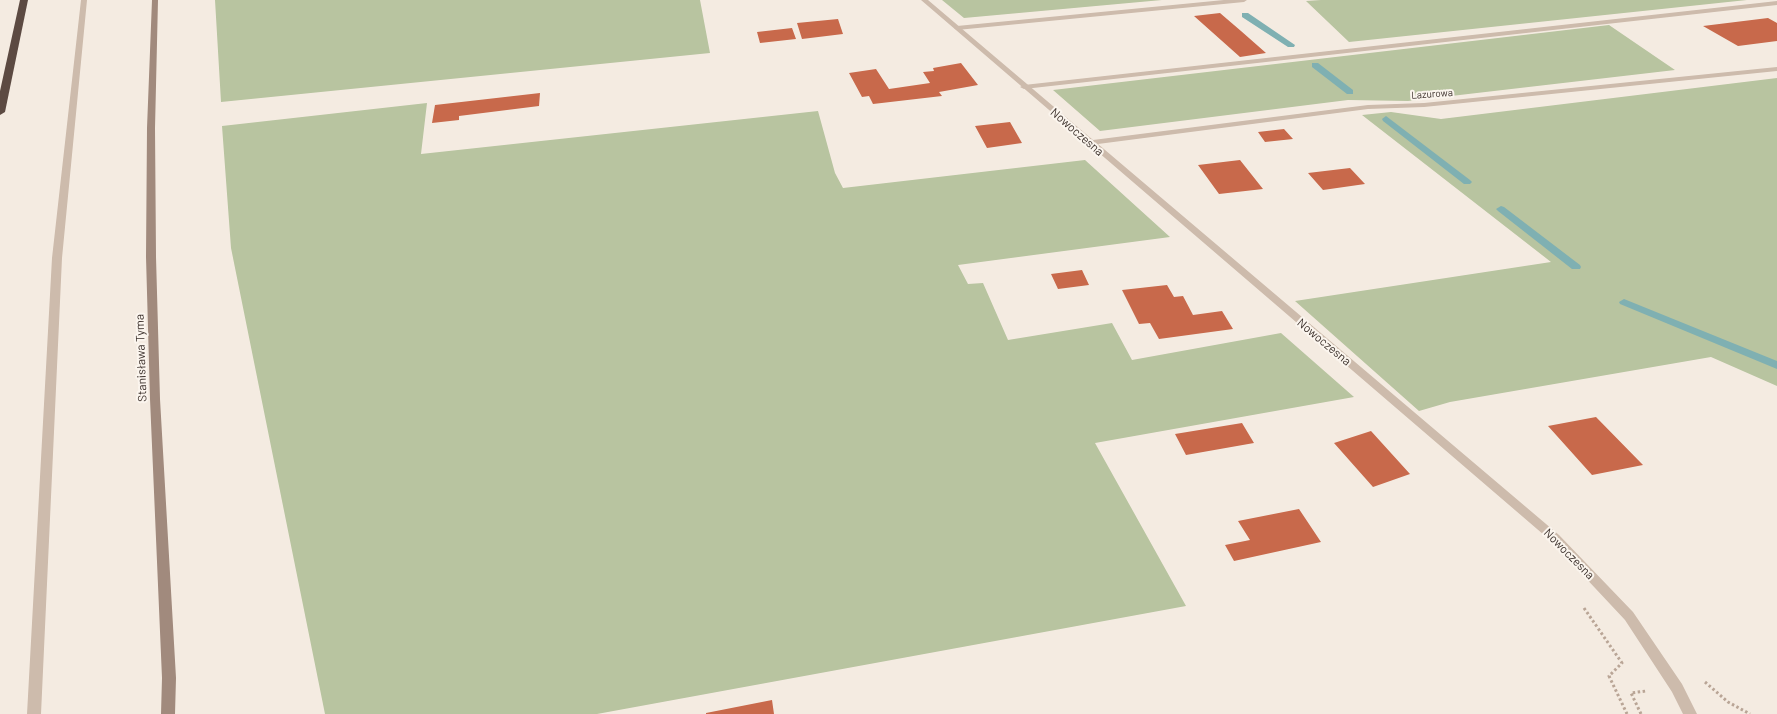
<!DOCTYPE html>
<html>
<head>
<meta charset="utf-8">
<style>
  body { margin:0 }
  canvas { display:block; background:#f4ebe1 }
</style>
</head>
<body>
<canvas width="1777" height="714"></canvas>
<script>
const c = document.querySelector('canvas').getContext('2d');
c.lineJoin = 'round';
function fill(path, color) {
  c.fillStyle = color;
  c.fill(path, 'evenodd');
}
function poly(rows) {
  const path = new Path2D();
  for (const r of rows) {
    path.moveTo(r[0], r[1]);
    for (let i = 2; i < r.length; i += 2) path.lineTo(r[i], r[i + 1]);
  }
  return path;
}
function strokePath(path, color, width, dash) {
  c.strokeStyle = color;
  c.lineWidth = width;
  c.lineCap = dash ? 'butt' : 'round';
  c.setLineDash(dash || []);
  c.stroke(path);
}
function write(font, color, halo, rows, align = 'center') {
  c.font = font + ' Barlow,sans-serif';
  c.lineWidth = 4;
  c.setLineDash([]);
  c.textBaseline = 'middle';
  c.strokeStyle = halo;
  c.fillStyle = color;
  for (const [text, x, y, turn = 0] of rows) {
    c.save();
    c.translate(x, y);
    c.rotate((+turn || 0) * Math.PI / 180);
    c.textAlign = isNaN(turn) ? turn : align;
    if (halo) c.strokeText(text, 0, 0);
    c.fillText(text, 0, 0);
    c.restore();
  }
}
fill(poly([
  [215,0,700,0,710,53,221,102],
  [942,0,1162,0,964,18],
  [1321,0,1747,0,1349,42,1306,1],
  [1609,25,1675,70,1408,101,1348,100,1100,131,1053,90],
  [1777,78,1777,386,1711,357,1450,402,1419,411,1295,301,1551,262,1362,115,1391,112,1441,119],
  [427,103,421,154,818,111,835,173,843,188,1085,160,1170,237,958,265,968,284,983,283,1008,340,1112,323,1132,360,1281,333,1354,397,1095,443,1186,606,597,714,325,714,231,248,222,126]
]), '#b8c4a0');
fill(poly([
  [1242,13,1248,13,1295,45,1294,47,1288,47,1242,17,1242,13],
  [1312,63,1318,63,1353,90,1353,94,1347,94,1312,67,1312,63],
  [1386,116,1470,180,1472,182,1470,184,1464,184,1383,121,1382,119,1386,116],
  [1501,206,1504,207,1580,265,1581,267,1580,269,1572,269,1498,211,1496,209,1501,206],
  [1624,299,1777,361,1777,369,1620,304,1619,302,1624,299]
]), '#7fb0b2');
fill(poly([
  [1220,13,1241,31,1266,53,1240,57,1194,16],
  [1768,18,1777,23,1777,41,1738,46,1703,26],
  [838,19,843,34,802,39,797,23],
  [792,28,796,39,760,43,757,32],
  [961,63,978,85,939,92,942,96,873,104,869,96,862,97,849,73,876,69,889,89,930,83,923,72,934,71,933,68],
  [540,93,539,106,459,116,459,120,432,123,435,105],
  [1010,122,1022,143,987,148,975,126],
  [1284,129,1293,139,1265,142,1258,132],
  [1240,160,1263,189,1219,194,1198,165],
  [1350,168,1365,184,1323,190,1308,173],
  [1082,270,1089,285,1058,289,1051,274],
  [1167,285,1174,297,1183,296,1193,315,1222,311,1233,329,1159,339,1150,323,1139,324,1122,290],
  [1596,417,1643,465,1592,475,1548,426],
  [1242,423,1254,443,1186,455,1175,434],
  [1371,431,1410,474,1373,487,1334,443],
  [1299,509,1321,542,1234,561,1225,545,1250,540,1238,521],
  [772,700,774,714,706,714,706,713]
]), '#c8694b');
strokePath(poly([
  [1584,608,1622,663,1609,676,1627,714],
  [1705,682,1728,702,1750,714],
  [1641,714,1631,693,1646,691]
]), '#b9a596', 3, [2.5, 2.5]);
fill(poly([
  [81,0,87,0,62,258,41,714,27,714,52,258,81,0],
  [1224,0,1247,0,1244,2,957,30,954,28,957,26,1224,0],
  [1777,1,1777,5,1024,89,1020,87,1024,85,1777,1]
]), '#cdbbac');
fill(poly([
  [921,0,928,0,1093,140,1368,105,1424,103,1777,67,1777,71,1424,107,1368,109,1098,144,1559,535,1633,612,1682,684,1697,714,1683,714,1672,692,1625,620,1551,541,921,0]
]), '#cdbbac');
fill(poly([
  [152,0,158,0,155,128,156,257,160,399,176,678,175,714,161,714,162,678,150,399,146,257,147,128,152,0]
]), '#a18a7d');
fill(poly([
  [20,0,28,0,5,112,0,115,0,91,20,0]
]), '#5c4a42');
write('10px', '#3b302b', '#fbf5ee', [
  ["Lazurowa",1432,94,-4]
]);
write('12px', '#3b302b', '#fbf5ee', [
  ["Nowoczesna",1077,132,41],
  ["Nowoczesna",1324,342,40],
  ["Stanisława Tyma",141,358,-92],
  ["Nowoczesna",1569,554,45]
]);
</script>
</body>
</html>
